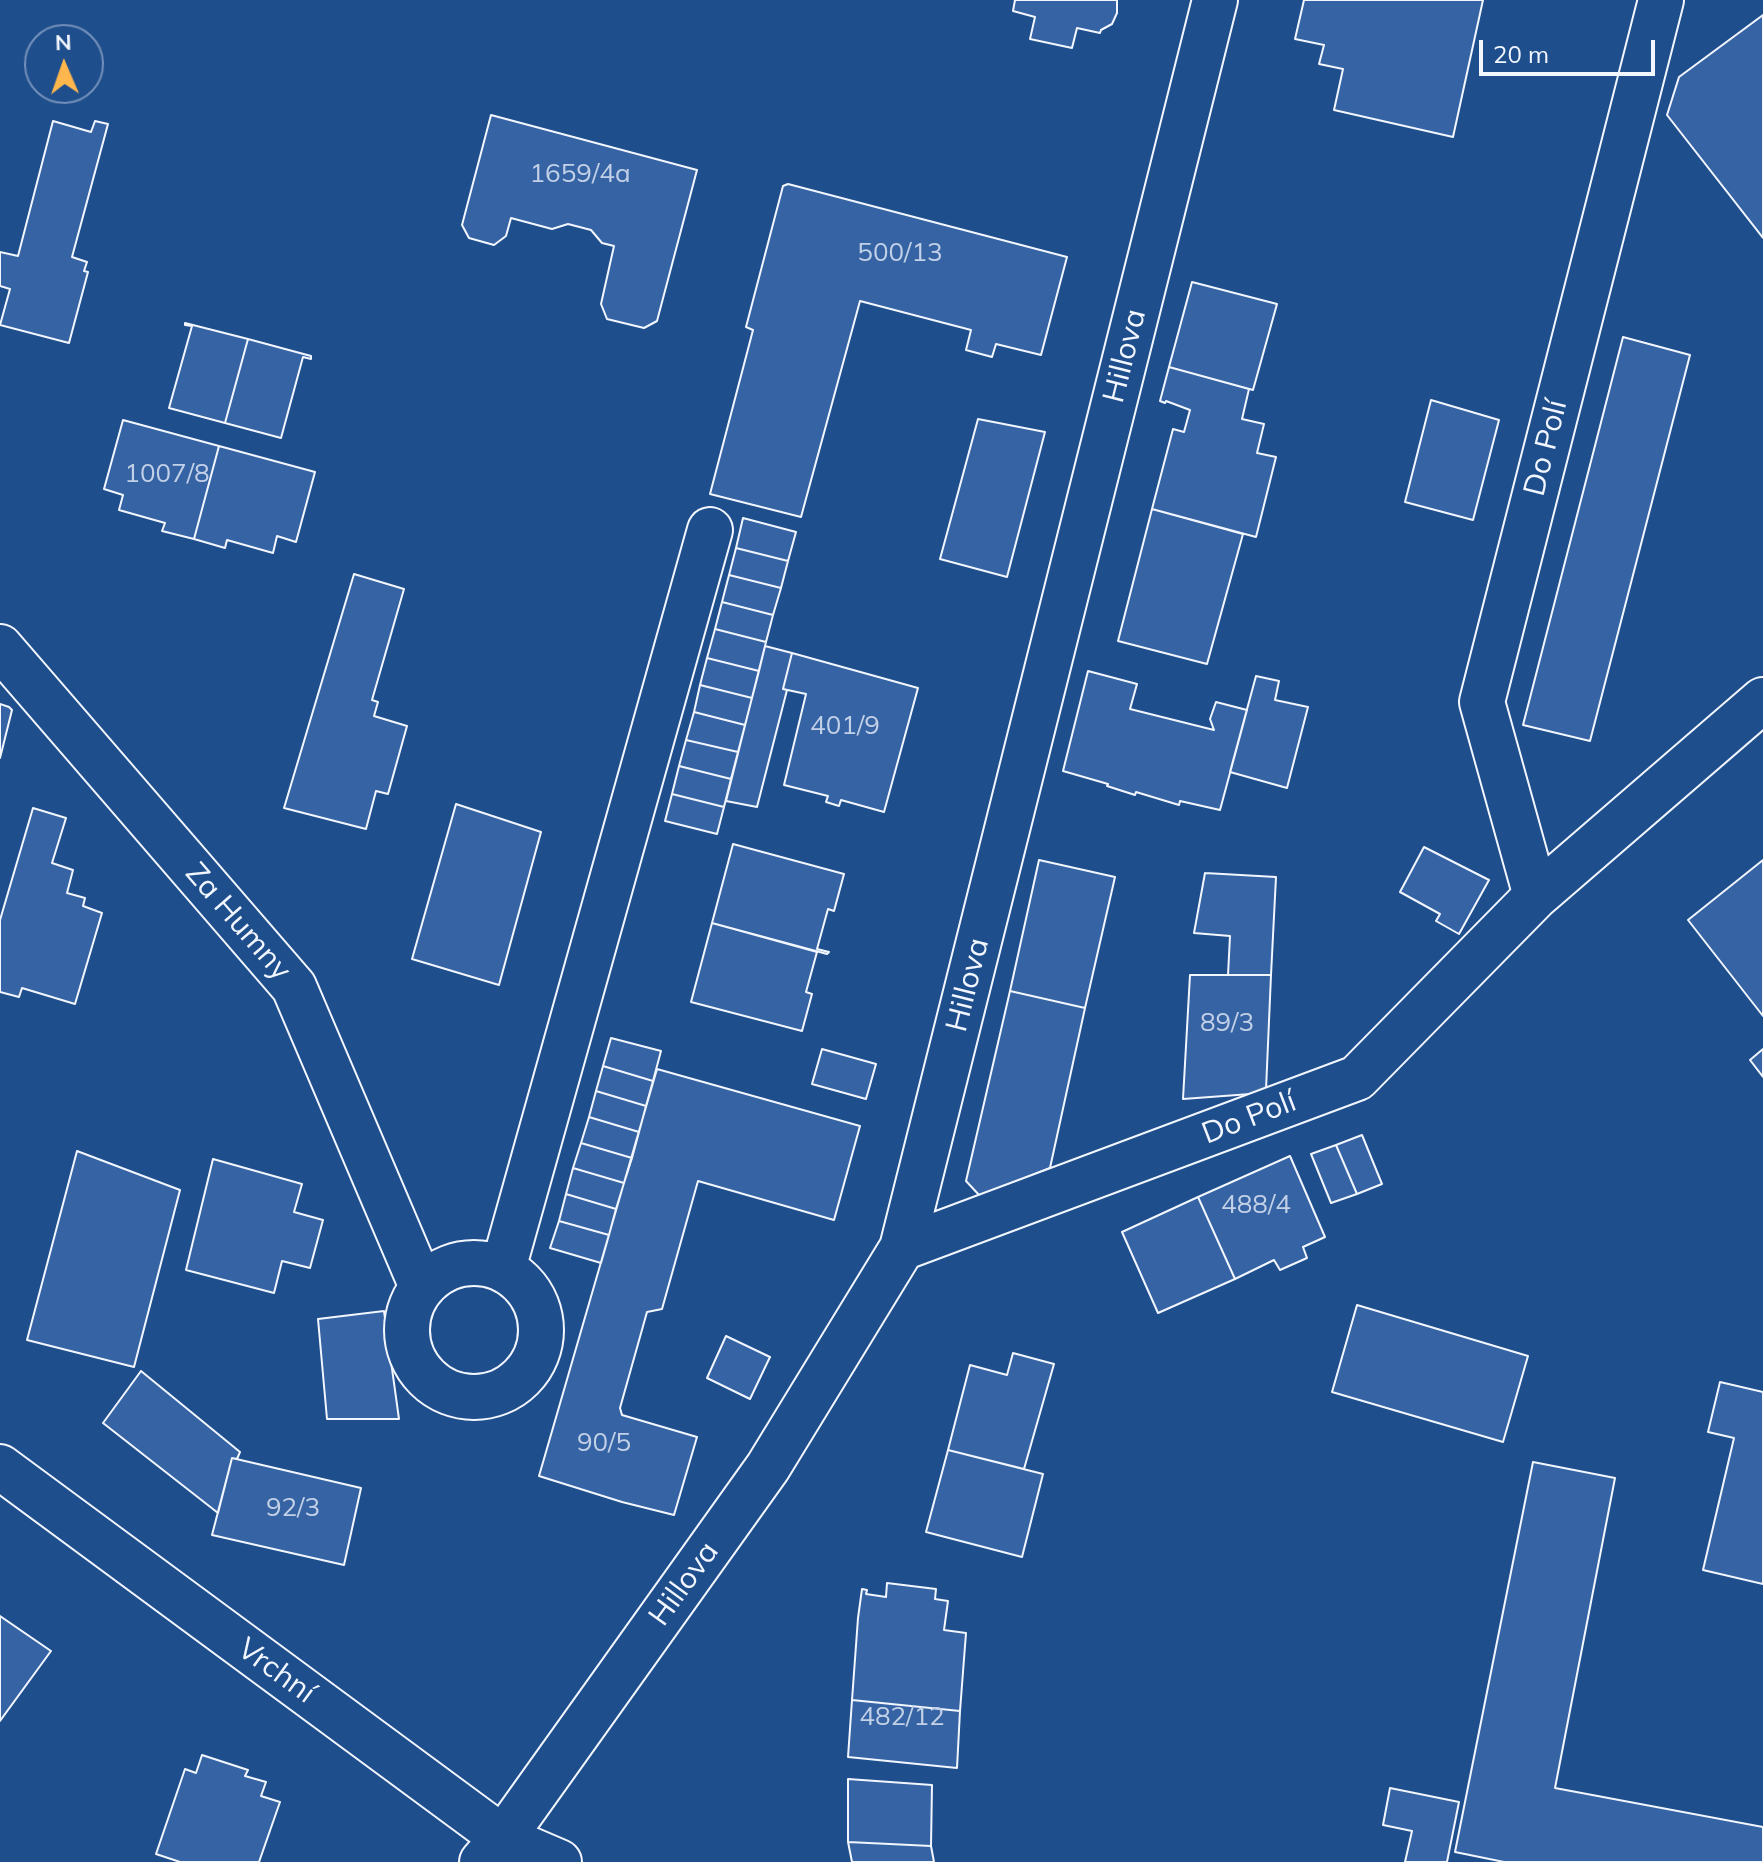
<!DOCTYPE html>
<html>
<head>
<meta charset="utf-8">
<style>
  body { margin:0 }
  #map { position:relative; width:1763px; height:1862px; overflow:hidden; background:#1f4e8c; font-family:Mulish,sans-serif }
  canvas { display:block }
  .north { position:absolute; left:24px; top:24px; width:80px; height:80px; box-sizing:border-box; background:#1f4e8c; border:2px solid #7391ba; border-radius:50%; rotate:358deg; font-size:22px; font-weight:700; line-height:32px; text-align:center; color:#f2f6ff }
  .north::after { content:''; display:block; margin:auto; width:28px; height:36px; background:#ffb74d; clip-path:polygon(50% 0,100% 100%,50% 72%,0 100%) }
  .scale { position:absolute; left:1479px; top:40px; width:176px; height:36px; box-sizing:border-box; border:4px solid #f2f6ff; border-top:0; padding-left:10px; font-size:24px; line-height:28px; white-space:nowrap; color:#f2f6ff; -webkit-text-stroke:6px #1f4e8c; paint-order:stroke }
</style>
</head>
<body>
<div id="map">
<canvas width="1763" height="1862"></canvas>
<div class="north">N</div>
<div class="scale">20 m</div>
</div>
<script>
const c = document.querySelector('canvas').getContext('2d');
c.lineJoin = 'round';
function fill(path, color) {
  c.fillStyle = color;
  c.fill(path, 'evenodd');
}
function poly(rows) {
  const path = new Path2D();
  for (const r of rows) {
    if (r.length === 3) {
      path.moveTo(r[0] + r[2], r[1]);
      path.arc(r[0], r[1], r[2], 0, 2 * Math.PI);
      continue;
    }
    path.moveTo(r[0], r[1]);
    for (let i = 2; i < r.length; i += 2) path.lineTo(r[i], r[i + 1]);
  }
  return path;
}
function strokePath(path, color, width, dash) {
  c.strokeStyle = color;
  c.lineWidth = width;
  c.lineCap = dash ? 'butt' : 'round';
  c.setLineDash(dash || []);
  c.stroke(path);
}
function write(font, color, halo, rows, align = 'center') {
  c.font = font + ' Mulish,sans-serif';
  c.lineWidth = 6;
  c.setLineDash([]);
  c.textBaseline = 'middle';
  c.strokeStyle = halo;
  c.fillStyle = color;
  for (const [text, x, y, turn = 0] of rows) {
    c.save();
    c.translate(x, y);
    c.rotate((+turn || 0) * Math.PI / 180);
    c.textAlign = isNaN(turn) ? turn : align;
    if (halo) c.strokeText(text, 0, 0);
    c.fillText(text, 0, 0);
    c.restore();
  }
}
const building = poly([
  [1015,0,1117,0,1117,13,1112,24,1101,30,1100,33,1077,28,1072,48,1030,39,1035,17,1013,11,1015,0],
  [1304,0,1483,0,1453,137,1334,110,1343,69,1319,64,1324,45,1295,39,1304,0],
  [1763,15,1763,238,1667,115,1679,77,1763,15],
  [491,115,697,170,657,321,644,328,607,319,601,304,614,246,602,243,591,230,568,224,552,229,511,218,506,236,494,245,469,238,462,225,491,115],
  [53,121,91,132,95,121,108,124,72,257,87,262,84,271,88,272,69,343,0,325,10,289,0,286,0,252,18,256,53,121],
  [788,184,1067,257,1041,355,996,344,992,357,966,350,971,330,860,301,801,517,710,494,753,330,746,327,783,186,788,184],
  [1192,282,1277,304,1253,390,1169,367,1192,282],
  [185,323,248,339,225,423,169,408,192,326,185,325,185,323],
  [1623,337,1690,355,1590,741,1523,725,1623,337],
  [248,339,311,356,311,359,303,357,281,438,225,423,248,339],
  [1169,367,1249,389,1242,419,1264,424,1257,453,1276,457,1256,537,1152,509,1173,429,1184,432,1190,410,1166,401,1165,403,1160,401,1169,367],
  [1431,400,1499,420,1473,520,1405,502,1431,400],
  [978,419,1045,432,1007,577,940,559,978,419],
  [123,420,219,446,194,539,162,531,165,523,119,510,123,495,104,489,123,420],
  [219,446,315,472,296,542,277,536,273,553,227,540,225,548,194,539,219,446],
  [1152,509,1243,534,1207,664,1118,641,1152,509],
  [743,518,796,532,788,561,736,548,743,518],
  [736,548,788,561,781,588,729,575,736,548],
  [354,574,404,589,372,700,378,702,374,716,407,726,388,794,376,791,366,829,284,808,354,574],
  [729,575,781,588,773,615,722,602,729,575],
  [722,602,773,615,766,642,715,629,722,602],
  [715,629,766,642,759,671,707,658,715,629],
  [765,646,792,653,783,689,787,690,757,807,726,801,765,646],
  [792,653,918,688,884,812,841,800,839,806,826,802,828,796,784,785,806,694,783,689,792,653],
  [707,658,759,671,752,698,700,685,707,658],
  [1088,671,1137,684,1130,709,1214,730,1210,719,1216,702,1247,710,1220,810,1180,801,1179,805,1136,792,1135,795,1107,786,1108,784,1063,771,1088,671],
  [1256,676,1279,681,1275,700,1308,707,1287,788,1230,772,1256,676],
  [700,685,752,698,745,725,694,712,700,685],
  [0,704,9,707,12,710,0,758,0,704],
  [694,712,745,725,738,752,686,740,694,712],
  [686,740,738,752,731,779,679,766,686,740],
  [679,766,731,779,724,807,672,794,679,766],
  [672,794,724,807,717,834,665,821,672,794],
  [456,804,541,832,499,985,412,959,456,804],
  [33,808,66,818,52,863,73,870,67,893,85,898,83,906,102,913,75,1004,22,988,19,997,0,992,0,920,33,808],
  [733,844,844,874,834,911,828,909,817,949,829,952,827,954,712,923,733,844],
  [1424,847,1489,880,1459,934,1436,921,1440,914,1400,892,1424,847],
  [1039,860,1115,877,1085,1008,1010,991,1039,860],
  [1763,860,1763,1016,1688,920,1763,860],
  [1205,873,1276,877,1271,975,1228,975,1230,936,1194,933,1205,873],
  [712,923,817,952,806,992,812,994,802,1031,691,1002,712,923],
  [1190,975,1271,975,1266,1090,1264,1093,1183,1099,1190,975],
  [1010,991,1085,1008,1050,1168,980,1196,966,1181,1010,991],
  [611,1038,661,1051,653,1081,603,1066,611,1038],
  [822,1049,876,1064,866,1099,812,1084,822,1049],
  [1763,1049,1763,1077,1750,1060,1763,1049],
  [603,1066,653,1081,646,1106,596,1091,603,1066],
  [657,1069,860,1126,834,1220,698,1181,662,1309,647,1312,620,1408,622,1415,697,1437,674,1515,622,1502,539,1476,657,1069],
  [596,1091,646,1106,639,1132,589,1117,596,1091],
  [589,1117,639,1132,632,1158,581,1143,589,1117],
  [1362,1135,1382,1184,1357,1194,1336,1145,1362,1135],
  [581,1143,632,1158,624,1183,573,1168,581,1143],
  [1336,1145,1357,1194,1331,1203,1311,1154,1336,1145],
  [77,1151,180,1190,134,1367,27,1340,77,1151],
  [1290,1156,1325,1237,1303,1247,1307,1258,1280,1270,1274,1260,1235,1279,1198,1197,1290,1156],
  [213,1159,302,1184,294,1212,323,1220,310,1268,282,1261,274,1293,186,1270,213,1159],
  [573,1168,624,1183,616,1209,566,1194,573,1168],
  [566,1194,616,1209,609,1235,559,1221,566,1194],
  [1198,1197,1235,1279,1158,1313,1122,1232,1198,1197],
  [559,1221,609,1235,601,1263,550,1248,559,1221],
  [1357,1305,1528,1356,1503,1442,1332,1392,1357,1305],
  [384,1311,399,1419,327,1419,318,1319,384,1311],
  [726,1336,770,1357,750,1399,707,1378,726,1336],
  [1013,1353,1054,1364,1024,1469,948,1450,970,1365,1007,1375,1013,1353],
  [141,1371,240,1452,237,1459,232,1458,218,1513,103,1423,141,1371],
  [1720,1382,1763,1392,1763,1584,1703,1570,1734,1438,1708,1432,1720,1382],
  [948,1450,1043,1474,1022,1557,926,1532,948,1450],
  [232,1458,361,1488,344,1565,212,1535,232,1458],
  [1533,1462,1615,1478,1555,1788,1763,1827,1763,1862,1504,1862,1455,1852,1533,1462],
  [887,1583,936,1589,935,1599,948,1601,944,1630,966,1633,960,1711,852,1700,858,1618,862,1589,867,1590,866,1594,886,1597,887,1583],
  [0,1616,51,1651,0,1721,0,1616],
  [852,1700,960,1711,957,1768,848,1757,852,1700],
  [202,1755,248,1770,245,1776,266,1782,261,1796,280,1802,259,1862,180,1862,156,1854,185,1769,196,1773,202,1755],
  [848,1779,932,1785,931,1846,848,1842,848,1779],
  [1390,1788,1459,1802,1447,1862,1405,1862,1412,1831,1383,1825,1390,1788],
  [848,1842,931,1846,934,1862,852,1862,848,1842]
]);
fill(building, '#3563a3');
strokePath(building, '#f2f6ff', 2);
const minor = poly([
  [0,647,294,987,422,1287],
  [1536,896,1482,702,1661,0],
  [902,1248,1357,1078,1536,896,1763,700],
  [474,1330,67],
  [503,1269,710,530],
  [0,1467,503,1838,559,1862],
  [482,1862,503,1838,768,1467,902,1248,1215,0]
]);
strokePath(minor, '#f2f6ff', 48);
strokePath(minor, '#1f4e8c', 44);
write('26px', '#c3d1e8', null, [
  ["1659/4a",580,174],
  ["500/13",900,253],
  ["1007/8",167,474],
  ["401/9",845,726],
  ["89/3",1227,1023],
  ["488/4",1256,1205],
  ["90/5",604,1443],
  ["92/3",293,1508],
  ["482/12",902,1717]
]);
write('30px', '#f2f6ff', '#1f4e8c', [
  ["Hillova",1125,356,-76],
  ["Do Polí",1546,448,-76],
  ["Za Humny",238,922,49],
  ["Hillova",968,985,-76],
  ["Do Polí",1249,1118,-21],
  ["Hillova",684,1584,-54],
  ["Vrchní",276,1671,36]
]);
</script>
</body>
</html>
